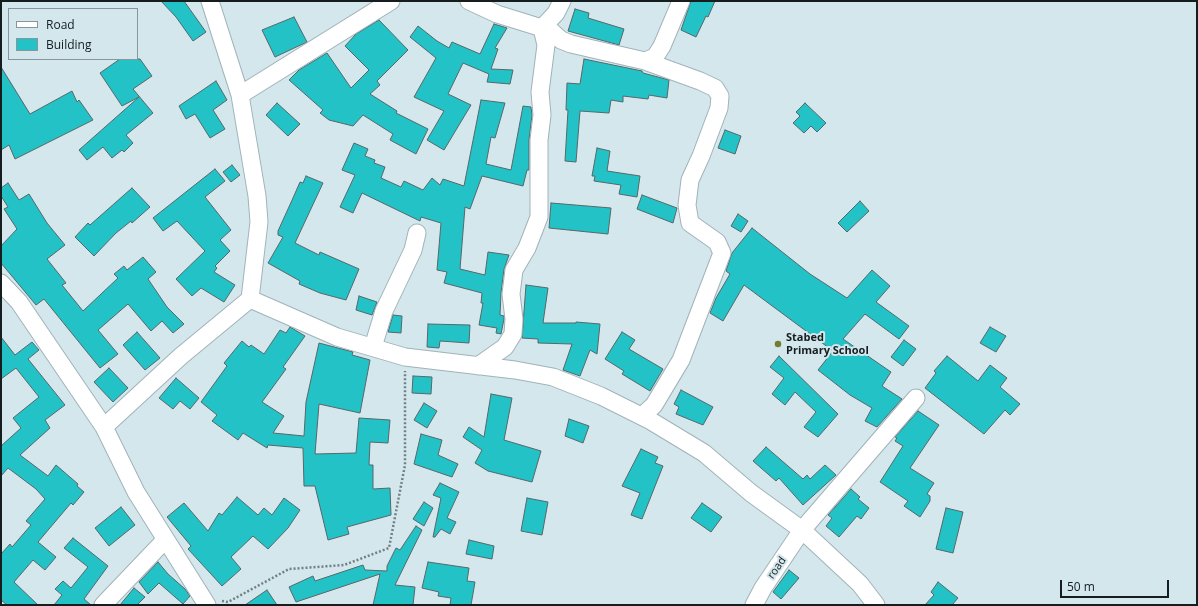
<!DOCTYPE html>
<html>
<head>
<meta charset="utf-8">
<style>
  body { margin:0 }
  #map { position:relative; width:1198px; height:606px; overflow:hidden; background:#d3e7ed; font-family:"Open Sans",sans-serif }
  canvas { display:block }
  .frame { position:absolute; inset:0; border:2px solid #151d1f; pointer-events:none }
  .legend { position:absolute; left:8px; top:8px; width:130px; height:52px; box-sizing:border-box; background:#d3e7ed; border:1px solid #87969b; margin:0; padding:5px 7px; list-style:none; font-size:12px; color:#151d1f }
  .legend li { display:flex; align-items:center; gap:8px; height:20px }
  .legend b { width:20px; border:1px solid #87969b }
  .scale { position:absolute; left:1060px; top:580px; width:109px; height:18px; box-sizing:border-box; border:2px solid #151d1f; border-top:0; padding-left:5px; font-size:12px; line-height:14px; white-space:nowrap; color:#151d1f; -webkit-text-stroke:3px #d3e7ed; paint-order:stroke }
</style>
</head>
<body>
<div id="map">
<canvas width="1198" height="606"></canvas>
<div class="frame"></div>
<ul class="legend">
<li><b style="height:5px;background:#fff"></b>Road</li>
<li><b style="height:11px;background:#23c2c7"></b>Building</li>
</ul>
<div class="scale">50 m</div>
</div>
<script>
const c = document.querySelector('canvas').getContext('2d');
c.lineJoin = 'round';
function fill(path, color) {
  c.fillStyle = color;
  c.fill(path, 'evenodd');
}
function poly(rows) {
  const path = new Path2D();
  for (const r of rows) {
    path.moveTo(r[0], r[1]);
    for (let i = 2; i < r.length; i += 2) path.lineTo(r[i], r[i + 1]);
  }
  return path;
}
function strokePath(path, color, width, dash) {
  c.strokeStyle = color;
  c.lineWidth = width;
  c.lineCap = dash ? 'butt' : 'round';
  c.setLineDash(dash || []);
  c.stroke(path);
}
function write(font, color, halo, rows, align = 'center') {
  c.font = font + ' "Open Sans",sans-serif';
  c.lineWidth = 4;
  c.setLineDash([]);
  c.textBaseline = 'middle';
  c.strokeStyle = halo;
  c.fillStyle = color;
  for (const [text, x, y, turn = 0] of rows) {
    c.save();
    c.translate(x, y);
    c.rotate((+turn || 0) * Math.PI / 180);
    c.textAlign = isNaN(turn) ? turn : align;
    if (halo) c.strokeText(text, 0, 0);
    c.fillText(text, 0, 0);
    c.restore();
  }
}
const building = poly([
  [161,1,184,1,206,32,193,41,176,17,161,1],
  [691,1,715,1,708,17,706,16,696,37,681,30,691,1],
  [575,9,589,13,588,18,624,29,619,45,568,31,575,9],
  [294,17,307,42,275,57,262,30,294,17],
  [379,20,408,50,377,81,380,85,370,94,397,111,396,113,428,129,416,154,390,140,393,134,363,115,353,126,329,120,320,113,323,110,289,80,299,70,327,53,351,88,369,70,345,46,356,34,379,20],
  [494,24,507,28,495,48,498,49,491,69,513,70,510,84,487,82,489,74,463,63,448,94,471,105,444,150,427,140,444,111,414,97,436,58,410,37,418,26,437,41,449,48,452,42,480,54,494,24],
  [120,59,140,59,152,76,133,89,153,113,126,135,133,143,124,152,122,150,112,158,103,147,87,160,79,150,139,97,122,106,100,73,120,59],
  [584,59,642,71,643,73,669,80,667,98,649,95,648,99,623,96,623,102,611,100,609,113,580,111,576,162,565,161,568,110,566,110,567,83,580,84,584,59],
  [1,67,30,114,72,91,77,102,79,100,93,120,15,159,9,145,1,150,1,67],
  [216,81,227,100,213,110,225,129,210,138,195,114,186,119,179,106,216,81],
  [481,100,505,103,495,138,491,137,486,164,511,170,523,106,531,107,532,115,529,140,529,170,527,170,523,186,482,176,470,209,465,207,460,269,485,275,488,252,509,255,504,269,501,293,500,315,504,316,504,319,501,334,496,333,497,328,479,325,483,303,481,303,482,293,444,283,447,272,437,270,441,223,421,217,420,221,362,193,353,213,340,207,355,175,342,170,354,143,368,149,365,156,375,160,374,163,385,167,381,178,401,187,404,181,423,190,432,178,440,185,443,179,464,186,481,100],
  [277,103,300,124,288,136,266,115,277,103],
  [805,103,826,123,817,132,811,126,804,133,793,123,800,116,796,112,805,103],
  [725,130,741,136,735,154,718,148,725,130],
  [597,148,610,151,607,171,640,176,637,197,619,194,621,185,594,181,595,176,592,176,597,148],
  [232,165,240,175,231,182,223,172,232,165],
  [215,169,225,181,205,197,231,230,220,240,230,251,215,266,217,268,214,272,235,285,224,302,201,288,192,296,176,279,205,251,177,221,163,231,153,218,215,169],
  [306,176,323,183,295,243,319,255,320,252,359,269,346,300,320,293,299,284,300,281,268,263,283,237,278,235,278,231,293,198,300,182,303,183,306,176],
  [8,183,19,200,29,194,47,223,65,245,47,259,66,283,62,285,83,311,118,278,114,274,124,266,127,270,143,257,156,272,148,279,167,307,184,324,173,333,162,321,151,331,128,304,98,330,118,354,100,368,44,299,36,305,1,263,1,246,17,229,4,209,8,207,1,196,1,188,8,183],
  [132,188,150,207,132,223,131,221,116,233,94,256,75,237,88,223,90,225,132,188],
  [642,195,677,208,673,223,637,209,642,195],
  [860,201,869,211,847,232,838,223,860,201],
  [551,203,611,208,608,234,549,228,551,203],
  [738,214,748,221,741,232,731,226,738,214],
  [752,228,810,274,847,298,872,270,890,286,876,302,909,326,899,339,865,314,843,339,891,372,882,386,902,399,877,427,865,421,872,408,850,395,818,370,833,351,744,285,723,321,710,313,716,298,730,274,726,271,732,253,752,228],
  [526,285,548,288,543,323,576,323,576,322,600,324,597,354,590,350,580,376,563,370,572,344,538,343,538,339,522,338,526,285],
  [359,296,377,302,372,315,356,310,359,296],
  [393,315,402,316,401,333,388,332,393,315],
  [428,324,470,325,469,343,440,341,439,348,427,347,428,324],
  [290,327,305,336,283,367,286,369,262,402,284,416,273,433,304,436,306,402,319,343,353,352,352,355,370,360,360,413,319,404,315,454,356,453,359,418,390,420,388,443,370,442,369,465,373,465,373,489,390,488,391,515,347,527,349,534,328,540,315,486,304,486,303,448,268,445,267,448,243,433,238,440,212,421,217,415,201,402,227,366,224,363,242,341,249,347,251,345,264,354,280,330,286,333,290,327],
  [990,327,1006,336,996,352,980,343,990,327],
  [137,332,160,358,145,370,123,345,137,332],
  [622,332,635,340,629,349,663,369,650,391,622,374,624,371,605,359,622,332],
  [1,337,15,355,32,342,39,350,28,359,65,405,45,420,50,428,20,455,48,476,56,465,78,484,77,486,84,492,73,505,71,503,38,542,56,557,45,570,33,560,14,582,38,605,7,605,1,600,1,554,10,544,12,547,31,525,26,521,45,499,36,489,8,468,1,476,1,446,21,428,13,418,39,397,16,368,1,379,1,337],
  [904,340,916,349,903,366,891,357,904,340],
  [779,356,838,414,818,437,804,427,816,412,795,392,785,405,772,394,784,378,770,367,779,356],
  [947,356,978,381,990,365,1007,378,1000,387,1020,404,1010,415,1005,410,984,434,925,388,936,373,934,371,947,356],
  [109,368,128,388,113,402,94,382,109,368],
  [413,376,432,377,431,394,412,393,413,376],
  [176,378,199,398,190,409,180,401,173,409,159,398,176,378],
  [681,390,713,407,703,425,676,414,679,407,674,404,681,390],
  [491,394,512,398,504,440,541,451,532,482,488,471,475,463,482,450,463,437,469,427,484,437,491,394],
  [424,403,437,411,427,428,414,420,424,403],
  [918,411,939,425,910,468,934,483,927,494,930,496,930,501,920,517,904,506,908,501,880,482,903,446,895,441,897,438,895,437,918,411],
  [569,419,589,426,583,443,565,436,569,419],
  [421,434,442,440,438,455,458,464,452,477,414,464,421,434],
  [766,447,803,479,807,475,810,479,825,465,836,475,803,505,779,478,776,481,753,461,766,447],
  [641,449,658,457,655,463,663,466,642,519,631,515,640,493,622,486,641,449],
  [440,483,459,492,447,518,456,522,450,534,441,529,435,537,433,537,441,498,433,495,440,483],
  [851,489,860,497,858,499,869,508,861,519,857,516,839,537,826,526,832,518,828,515,851,489],
  [237,497,258,515,264,508,272,515,284,498,300,510,288,528,268,549,253,536,231,557,241,569,222,586,188,549,191,546,167,517,184,503,208,531,219,513,222,515,237,497],
  [527,498,548,502,542,535,521,531,527,498],
  [424,502,433,508,424,526,413,519,424,502],
  [702,503,722,517,711,532,691,518,702,503],
  [121,507,135,525,109,546,95,528,121,507],
  [946,508,963,512,953,553,936,549,946,508],
  [416,526,422,530,395,585,415,587,413,605,373,605,380,574,296,602,289,587,313,576,315,581,363,565,365,570,387,571,387,566,396,548,400,550,416,526],
  [73,538,108,566,84,599,91,605,54,605,62,595,55,589,63,581,71,588,88,567,64,548,73,538],
  [469,540,494,546,492,559,466,554,469,540],
  [158,562,168,574,185,589,190,596,183,604,159,583,148,594,139,582,158,562],
  [428,562,469,568,467,581,475,582,471,605,450,605,451,598,438,596,439,592,422,588,428,562],
  [789,570,799,578,781,599,773,592,789,570],
  [938,582,958,598,952,605,925,605,934,595,931,592,938,582],
  [134,588,145,597,137,605,120,605,134,588],
  [267,590,277,605,245,605,267,590]
]);
fill(building, '#23c2c7');
strokePath(building, '#556868', 1);
const minor = poly([
  [210,1,240,95,257,196,259,222,250,299],
  [469,1,497,14,542,28,556,13,562,1],
  [240,95,391,1],
  [1,283,19,302,104,427,136,492,207,605],
  [373,347,384,311,413,250,417,233],
  [478,366,505,347,513,334,514,319,511,294,514,270,527,248,539,217,539,140,542,115,540,92,546,45,542,28,550,30,561,40,571,44,645,61,655,57,662,46,681,1],
  [642,416,654,405,681,360,722,253,717,242,690,223,687,205,690,180,701,156,719,108,720,96,715,88,700,81,645,61],
  [104,427,181,356,250,299,337,337,405,357,515,370,553,377,601,396,651,421,704,453,751,493,802,530,860,584,876,605],
  [103,605,165,540],
  [754,605,763,588,802,530,916,398]
]);
strokePath(minor, '#a0b3b9', 19);
strokePath(poly([
  [222,601,228,602,289,569,344,565,389,548,405,465,405,371]
]), '#728084', 2.5, [2, 2]);
strokePath(minor, '#fff', 17);
for (const [x, y, r, color] of [
  [778,344,4,"#727e2b"]
]) {
  const dot = new Path2D();
  dot.arc(x, y, r, 0, 2 * Math.PI);
  c.fillStyle = color;
  c.fill(dot);
  strokePath(dot, '#d3e7ed', 1.5);
}
write('bold 11px', '#151d1f', '#d3e7ed', [
  ["Stabed",786,338],
  ["Primary School",786,351]
], 'left');
write('11px', '#151d1f', '#d3e7ed', [
  ["road",777,568,-55]
]);
</script>
</body>
</html>
